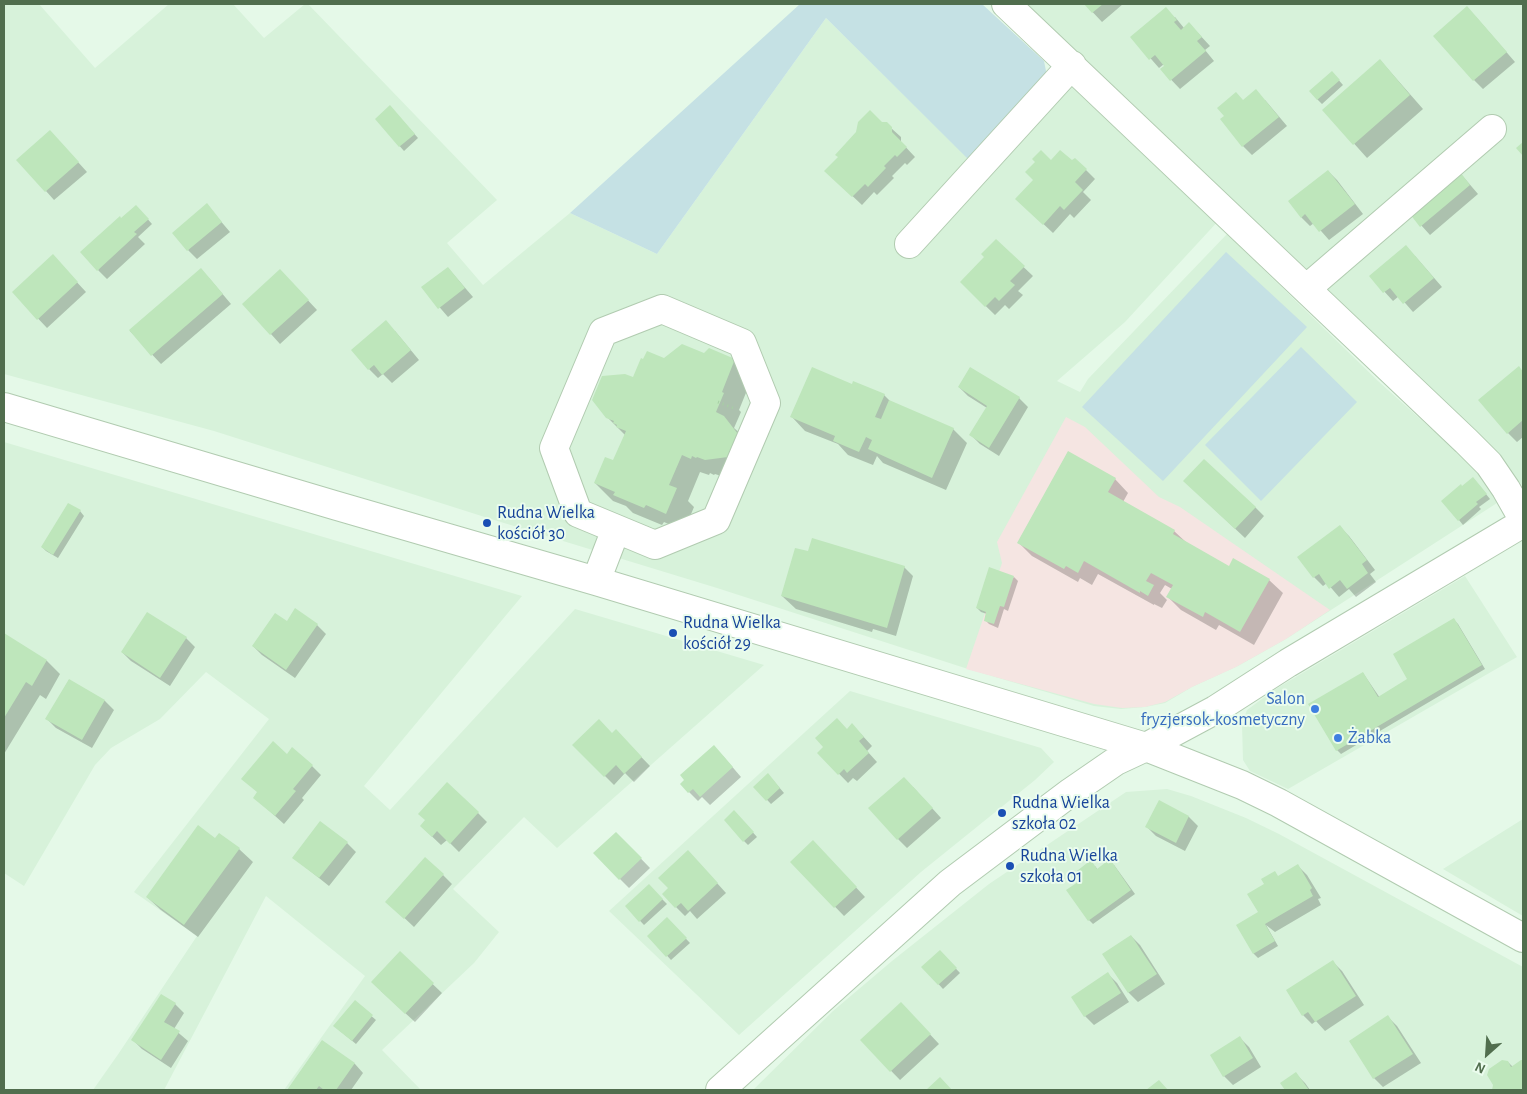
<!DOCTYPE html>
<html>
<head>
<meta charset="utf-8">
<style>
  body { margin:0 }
  #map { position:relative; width:1527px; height:1094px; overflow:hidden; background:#e5f9e8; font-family:"Alegreya Sans",sans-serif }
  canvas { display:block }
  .frame { position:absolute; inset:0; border:5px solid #516e4e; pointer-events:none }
  .north { position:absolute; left:1462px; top:1029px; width:50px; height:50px; -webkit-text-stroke:4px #eafced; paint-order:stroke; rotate:206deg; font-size:14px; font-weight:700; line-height:20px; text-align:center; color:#516e4e }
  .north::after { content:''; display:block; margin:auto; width:18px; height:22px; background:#516e4e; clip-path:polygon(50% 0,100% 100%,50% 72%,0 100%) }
</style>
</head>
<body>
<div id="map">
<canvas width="1527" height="1094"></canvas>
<div class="frame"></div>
<div class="north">N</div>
</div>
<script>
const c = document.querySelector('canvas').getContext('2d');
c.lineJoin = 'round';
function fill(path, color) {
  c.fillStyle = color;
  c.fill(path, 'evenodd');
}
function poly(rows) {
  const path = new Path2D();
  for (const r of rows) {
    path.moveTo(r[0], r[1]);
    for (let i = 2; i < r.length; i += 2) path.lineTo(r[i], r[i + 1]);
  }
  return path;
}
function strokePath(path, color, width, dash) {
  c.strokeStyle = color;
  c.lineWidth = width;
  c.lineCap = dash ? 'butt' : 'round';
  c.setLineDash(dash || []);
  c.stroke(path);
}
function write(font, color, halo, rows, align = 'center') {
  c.font = font + ' "Alegreya Sans",sans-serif';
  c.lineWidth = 4;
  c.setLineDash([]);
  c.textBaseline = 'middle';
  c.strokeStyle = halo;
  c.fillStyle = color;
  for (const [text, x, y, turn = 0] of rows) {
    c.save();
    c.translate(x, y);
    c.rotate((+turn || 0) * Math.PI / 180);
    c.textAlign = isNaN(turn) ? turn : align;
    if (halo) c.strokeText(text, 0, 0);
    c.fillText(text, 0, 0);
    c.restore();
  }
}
fill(poly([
  [4,4,39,4,95,68,169,4,233,4,264,38,305,4,308,4,497,200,447,243,483,285,570,213,657,254,826,18,981,171,1071,75,1220,219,1125,322,1057,381,1080,392,1088,379,1227,234,1378,381,1486,478,1495,493,1497,503,1286,639,1238,666,1192,687,1165,703,1145,707,1121,709,1094,706,968,669,717,588,491,519,214,431,4,374],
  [1023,4,1523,4,1523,486,1435,396,1402,360,1271,238,1134,105],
  [4,442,522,596,364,786,390,810,575,609,764,665,557,848,524,817,453,889,499,932,474,963,382,1050,421,1090,284,1090,365,976,266,896,164,1090,93,1090,119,1053,197,936,134,892,269,719,206,672,160,719,111,748,95,765,24,886,4,873],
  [1465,576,1517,657,1288,789,1250,771,1243,760,1242,724,1247,710,1274,690],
  [850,691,1041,748,1054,762,1035,780,921,872,739,1035,609,911],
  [1167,789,1191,796,1246,818,1279,834,1523,967,1523,1090,753,1090,833,1011,892,961,989,884,1126,792],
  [1523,819,1523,916,1443,869]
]), '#d7f2da');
fill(poly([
  [1066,417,1085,427,1159,497,1180,507,1330,610,1286,639,1236,667,1192,687,1165,702,1145,707,1122,708,1094,704,966,669,1002,563,997,542]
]), '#f5e5e2');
fill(poly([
  [800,4,982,4,1044,61,1047,76,969,160,826,18,657,254,570,213],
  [1226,252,1307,327,1163,481,1082,407],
  [1301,347,1357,402,1261,501,1205,445]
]), '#c5e1e4');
fill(poly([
  [1085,4,1123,4,1102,22],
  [1175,17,1184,28,1198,33,1210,46,1205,50,1214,61,1180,89,1161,69,1165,66,1164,64,1159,68,1132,37],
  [1476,17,1515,62,1483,89,1474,80],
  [1380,60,1423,109,1367,158,1324,110],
  [1336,77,1343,85,1322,104,1317,99],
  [1265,100,1287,126,1252,155,1243,146,1243,101],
  [394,111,418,138,404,151,376,119],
  [882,123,891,128,901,137,901,142,915,157,907,165,905,163,892,176,894,178,877,195,874,192,862,205,826,171],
  [59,141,87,172,54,200,46,191],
  [1075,159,1095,179,1083,192,1091,200,1074,218,1070,214,1053,233,1017,199,1051,162,1072,162],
  [1328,171,1337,180,1363,214,1329,240,1314,223,1310,226,1301,217],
  [1460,173,1478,194,1430,235,1411,214],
  [207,205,230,232,197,259,188,250],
  [136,206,152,224,138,237,145,244,107,279,98,270],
  [996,241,1033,276,1018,291,1023,295,1009,309,1005,305,995,315,961,282,986,257],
  [1415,256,1442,287,1413,312,1399,296,1393,301,1371,277],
  [61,265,86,292,47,328,13,292],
  [448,268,473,297,448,317,423,288],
  [209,278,231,304,161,364,130,331],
  [289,280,317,310,280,344,244,304],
  [395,331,419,360,392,383,383,374,378,378,369,369],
  [704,354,735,360,752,378,739,410,741,412,734,428,742,435,724,477,715,474,714,475,710,473,709,475,700,472,688,501,694,507,684,531,664,522,662,525,633,513,626,506,613,501,595,483,614,462,625,435,607,417,633,378,664,359],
  [1519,368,1523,373,1523,437,1517,442,1508,433],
  [971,369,1019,398,1028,407,999,456,980,444,971,435,987,408,968,396,959,387],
  [853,386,884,395,892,403,953,429,967,443,946,490,883,463,877,456,873,465,848,455,838,444,805,431,792,417],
  [1115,479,1128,493,1123,502,1174,531,1188,544,1229,568,1269,580,1283,593,1254,645,1219,625,1216,630,1181,610,1168,597,1172,589,1165,585,1160,593,1167,600,1162,608,1154,604,1154,605,1098,574,1092,585,1080,578,1078,582,1032,556,1019,543],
  [1477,483,1490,499,1479,507,1481,509,1463,525,1459,520,1463,487],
  [1194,490,1255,507,1264,516,1245,538],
  [80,511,84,516,58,558,46,551,42,547],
  [1340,527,1349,536,1375,570,1370,574,1376,582,1356,597,1349,589,1339,597,1327,583,1323,586,1314,577],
  [904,567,913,576,896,636,873,629,872,632,796,609,782,596],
  [1014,577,1018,581,1008,611,1004,609,998,628,989,624,985,620,987,614,981,612,977,608],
  [1454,620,1458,624,1485,669,1341,754,1337,750,1363,673,1380,698,1409,680],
  [287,623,317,625,326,634,295,678,262,655,253,646],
  [4,635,47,661,60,674,46,699,40,695,4,754],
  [186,638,195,647,170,686,131,661,122,652],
  [69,680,105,701,114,710,92,748,56,728,47,719],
  [847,730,861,734,872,746,867,751,877,762,857,781,853,778,848,783,819,753],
  [616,731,650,766,634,782,625,773,614,785,574,745,612,734],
  [287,755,312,766,321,775,302,798,304,800,284,824,264,806],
  [723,756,741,777,710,805,702,797,698,801,681,784],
  [772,779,784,793,771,804,755,787],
  [913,787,941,818,907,848,898,839],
  [1160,802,1189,817,1198,826,1185,851,1156,836,1147,827],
  [478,813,487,822,459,852,447,840,441,845,421,826],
  [738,816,757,837,748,845,744,841],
  [616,833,650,868,629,888,595,854],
  [216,839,239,849,253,862,198,937,161,910,147,897],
  [347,843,356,852,329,886,294,858],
  [822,851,865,897,844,916,792,862],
  [697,861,726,893,697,919,690,911,685,916,676,907],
  [1114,865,1135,894,1093,924,1089,920,1080,882,1095,866,1098,870],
  [1298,866,1307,875,1321,898,1318,899,1321,905,1275,932,1266,925,1278,946,1258,958,1254,954,1238,925,1258,914,1266,885],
  [443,875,452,884,414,927,396,910],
  [649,886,667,904,644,925,627,907],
  [667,919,690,943,671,960,649,936],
  [1131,936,1140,945,1165,984,1138,1002,1129,993,1104,954],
  [940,952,960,973,943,989,923,967],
  [400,953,442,993,415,1022,381,991],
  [1333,962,1342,971,1364,1005,1325,1031,1316,1021,1312,1024,1303,1015],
  [1108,974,1117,983,1129,1002,1094,1025,1085,1016],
  [162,996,175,1004,184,1013,174,1029,188,1041,171,1068,142,1049,133,1040],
  [355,1002,376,1020,356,1044,339,1030],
  [910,1013,939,1044,900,1080,862,1041],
  [1388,1017,1397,1026,1421,1063,1383,1087,1374,1078,1350,1041],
  [1240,1038,1249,1047,1261,1067,1233,1085,1224,1076],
  [322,1041,355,1064,363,1073,351,1090,288,1090],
  [1522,1061,1523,1062,1523,1090,1494,1090,1495,1084,1508,1062,1513,1067],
  [1296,1074,1305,1083,1310,1090,1286,1090,1282,1083]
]), '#0003');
fill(poly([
  [1084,4,1103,4,1092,13],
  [1467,6,1507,52,1473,81,1433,36],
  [1166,7,1177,20,1174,22,1181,30,1189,22,1202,37,1197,41,1206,51,1170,81,1160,69,1164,66,1155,55,1149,60,1130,37],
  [1380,59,1410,95,1353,145,1322,110],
  [1332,71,1340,80,1317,100,1309,91],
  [1256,89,1279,117,1242,147,1220,119,1224,116,1217,108,1236,92,1243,100],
  [390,105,415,134,399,147,375,119],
  [870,110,882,122,887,122,892,127,892,132,907,147,897,157,895,155,884,166,886,168,868,187,865,184,852,197,824,171,838,157,835,155,856,132,858,122],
  [50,130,79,162,45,192,16,160],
  [1523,142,1523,156,1516,148],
  [1041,150,1051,160,1060,150,1072,160,1075,158,1087,169,1075,182,1083,190,1064,210,1060,206,1043,225,1015,199,1033,180,1025,172,1035,162,1032,159],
  [1328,170,1355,204,1319,232,1305,214,1301,218,1288,201],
  [1460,172,1470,185,1420,227,1410,214],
  [207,203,222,222,187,251,172,233],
  [136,205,149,219,134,232,137,234,97,271,80,252,120,216,121,218],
  [996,239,1025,266,1010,281,1015,285,999,301,995,297,985,307,960,282,984,257,981,254],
  [1406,245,1434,278,1403,304,1390,288,1383,293,1369,276],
  [53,254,78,282,37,320,12,292],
  [448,267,465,288,438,309,421,287],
  [201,268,223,294,151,356,129,330],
  [280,269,309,300,270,335,242,304],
  [386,320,411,350,382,375,374,365,368,370,351,350],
  [682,344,704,353,709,348,735,359,722,392,724,393,716,412,724,416,738,434,728,457,705,460,697,457,696,458,692,456,691,459,682,455,669,485,677,488,666,514,646,505,644,508,613,495,615,492,594,483,605,457,613,460,626,431,616,427,617,425,613,423,614,421,606,418,592,400,602,376,625,374,633,377,641,358,643,359,647,351,664,358],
  [1519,366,1523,372,1523,420,1507,434,1478,400],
  [812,367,852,384,853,381,885,394,875,417,881,419,889,400,954,428,932,478,868,449,872,440,866,437,859,452,833,441,835,436,790,417],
  [970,367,1020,397,989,448,969,435,987,406,958,387],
  [1068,451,1116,478,1108,492,1175,530,1173,534,1229,566,1233,558,1270,579,1240,632,1205,612,1203,617,1166,597,1173,585,1151,573,1146,581,1154,585,1148,596,1140,591,1140,593,1084,561,1078,573,1066,566,1064,569,1017,543],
  [1204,459,1256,507,1235,529,1183,481],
  [1473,477,1487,494,1476,502,1478,504,1458,521,1441,501,1461,484,1462,486],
  [68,503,81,510,53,555,41,547],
  [1340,525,1367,560,1362,564,1368,573,1347,589,1340,580,1329,589,1319,574,1313,578,1297,557],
  [812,538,905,566,887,628,781,596,795,548,808,551],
  [989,567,1014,576,1004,607,1000,606,994,624,984,621,986,612,976,608],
  [295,608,318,624,286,670,252,646,275,613,287,621],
  [147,612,187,637,160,678,121,652],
  [1454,618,1482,665,1336,751,1308,704,1363,672,1378,697,1407,679,1393,654],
  [4,633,47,660,32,686,26,682,4,718],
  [69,679,105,700,82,740,45,719],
  [837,718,847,729,852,723,864,737,859,741,869,753,847,773,844,769,838,775,817,753,823,747,815,738],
  [599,719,612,733,616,729,642,757,624,774,616,765,604,777,572,745],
  [273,741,287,754,292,747,313,765,293,789,296,791,275,816,253,798,257,792,241,779],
  [714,745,733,767,700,797,693,789,688,793,680,784,684,780,680,775],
  [768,773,780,788,766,801,753,787],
  [904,777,933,808,897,840,868,808],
  [447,782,479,812,450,844,437,831,432,837,420,826,425,820,418,814],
  [1159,800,1189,816,1176,843,1145,827],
  [734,810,754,832,743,842,724,820],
  [320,821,348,842,319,878,292,858],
  [198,825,215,838,219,833,240,848,184,925,146,897],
  [616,832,642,858,619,880,593,853],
  [813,840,857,887,834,908,790,862],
  [688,850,718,883,688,911,681,903,675,908,662,894,668,888,658,878],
  [425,857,444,874,404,919,385,902],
  [1110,859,1131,890,1088,921,1066,890,1078,882,1073,874,1091,860,1097,869],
  [1298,864,1312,888,1310,890,1313,896,1265,924,1275,941,1253,954,1236,925,1258,912,1247,894,1264,884,1261,879,1275,871,1278,876],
  [649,884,663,899,639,922,625,906],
  [667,917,687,938,666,957,647,936],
  [1131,935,1157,974,1128,993,1102,954],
  [940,950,957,968,938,985,921,967],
  [400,951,434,983,405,1014,371,982],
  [1333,960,1356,996,1315,1022,1308,1012,1302,1016,1286,990],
  [1108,972,1121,993,1084,1017,1071,997],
  [161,994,176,1003,164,1022,180,1031,161,1060,131,1040],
  [355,1000,373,1015,352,1041,333,1026],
  [901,1002,931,1034,890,1072,860,1040],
  [1388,1015,1413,1054,1373,1079,1349,1041],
  [1240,1036,1253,1058,1223,1077,1210,1055],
  [322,1040,355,1063,336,1090,324,1090,319,1086,316,1090,287,1090],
  [1502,1060,1508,1061,1511,1067,1521,1060,1523,1060,1523,1090,1492,1090,1493,1085,1487,1075,1489,1069],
  [1296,1072,1309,1090,1285,1090,1280,1083],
  [940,1077,952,1090,926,1090],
  [1159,1080,1168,1090,1146,1090]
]), '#bee6bb');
const minor = poly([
  [1006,4,1466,441,1489,464,1506,489,1523,519],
  [909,244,1072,65],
  [1306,289,1492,129],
  [662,309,742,343,766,403,716,520,655,545,578,513,554,448,603,332,662,309],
  [4,407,334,505,596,581,1146,747,1242,785,1279,803,1523,938],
  [596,581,616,529],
  [720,1090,950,883,1071,792,1116,761,1146,747,1215,710,1288,663,1523,523]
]);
strokePath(minor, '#b1cbb0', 30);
strokePath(poly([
  [718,402,733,408]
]), '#a7cfa4', 3, [1, 4]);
strokePath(minor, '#fff', 28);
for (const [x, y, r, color] of [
  [487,523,5,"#1a4fb4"],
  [673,633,5,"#1a4fb4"],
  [1315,709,5,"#3f7fe0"],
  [1338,738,5,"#3f7fe0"],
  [1002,813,5,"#1a4fb4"],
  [1010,866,5,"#1a4fb4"]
]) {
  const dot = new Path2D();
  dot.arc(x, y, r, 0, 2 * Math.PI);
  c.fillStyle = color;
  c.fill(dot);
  strokePath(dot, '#eafced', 2);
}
write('18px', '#164399', '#eafced', [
  ["Rudna Wielka",497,513],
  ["kościół 30",497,534],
  ["Rudna Wielka",683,623],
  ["kościół 29",683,644],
  ["Rudna Wielka",1012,803],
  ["szkoła 02",1012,824],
  ["Rudna Wielka",1020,856],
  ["szkoła 01",1020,877]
], 'left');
write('18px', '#366cbe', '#eafced', [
  ["Salon",1305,699],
  ["fryzjersok-kosmetyczny",1305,720],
  ["Żabka",1348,738,"left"]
], 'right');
</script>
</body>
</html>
